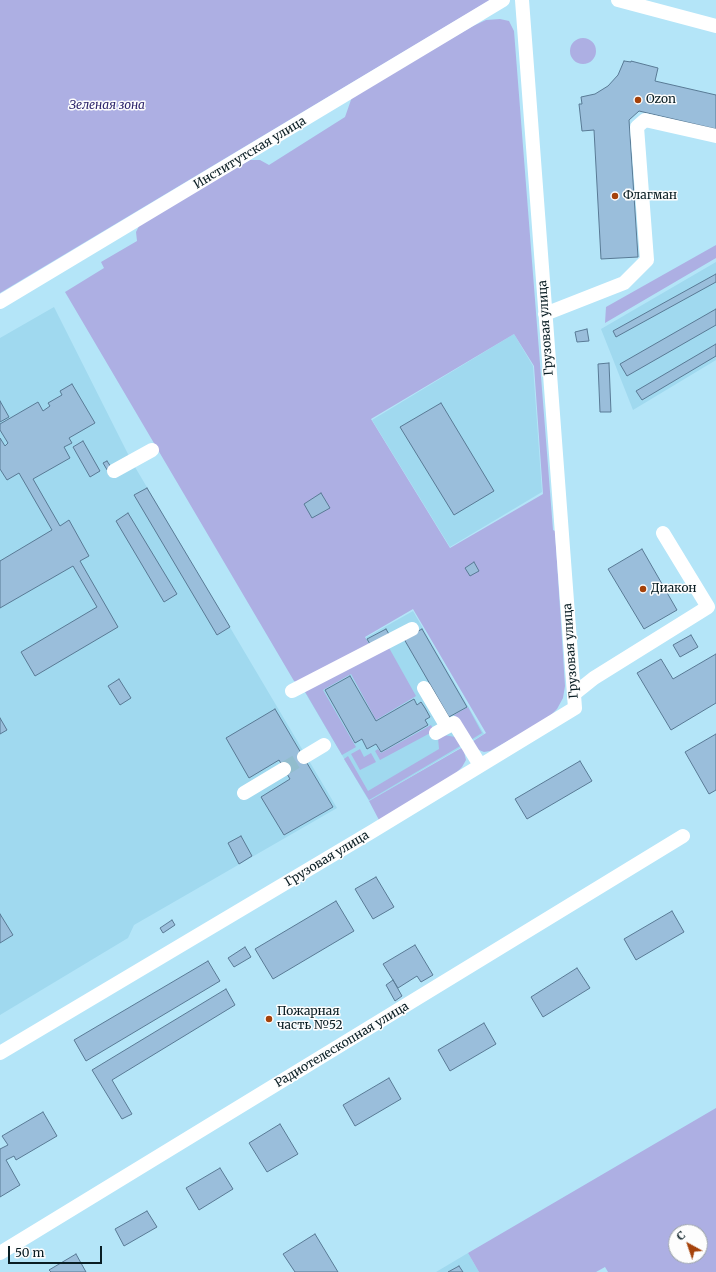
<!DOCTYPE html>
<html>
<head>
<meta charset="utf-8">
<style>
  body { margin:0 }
  #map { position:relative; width:716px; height:1272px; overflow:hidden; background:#b4e5f8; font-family:Merriweather,serif }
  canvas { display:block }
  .north { position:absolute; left:668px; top:1224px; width:40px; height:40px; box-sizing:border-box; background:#fdfdfd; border:1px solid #9ba3a6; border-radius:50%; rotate:320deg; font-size:11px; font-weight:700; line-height:16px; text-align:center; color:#091d23 }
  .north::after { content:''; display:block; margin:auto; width:14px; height:18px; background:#a5420a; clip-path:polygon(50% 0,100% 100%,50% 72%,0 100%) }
  .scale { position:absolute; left:8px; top:1246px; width:94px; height:18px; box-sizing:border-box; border:2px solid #091d23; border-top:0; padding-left:5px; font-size:12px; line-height:14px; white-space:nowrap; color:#091d23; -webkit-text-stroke:3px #fdfdfd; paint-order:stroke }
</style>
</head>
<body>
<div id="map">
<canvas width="716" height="1272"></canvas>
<div class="north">С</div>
<div class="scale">50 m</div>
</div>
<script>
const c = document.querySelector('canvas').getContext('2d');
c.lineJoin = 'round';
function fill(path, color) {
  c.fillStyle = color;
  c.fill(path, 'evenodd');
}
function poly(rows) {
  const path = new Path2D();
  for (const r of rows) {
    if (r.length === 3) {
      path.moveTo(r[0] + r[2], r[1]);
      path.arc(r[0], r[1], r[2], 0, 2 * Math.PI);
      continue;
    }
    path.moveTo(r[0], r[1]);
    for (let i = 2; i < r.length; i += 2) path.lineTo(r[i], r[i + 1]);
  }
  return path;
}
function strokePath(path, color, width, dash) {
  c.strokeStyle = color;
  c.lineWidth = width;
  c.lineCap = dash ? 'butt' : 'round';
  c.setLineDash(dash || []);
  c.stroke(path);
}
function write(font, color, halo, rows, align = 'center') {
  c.font = font + ' Merriweather,serif';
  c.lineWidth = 3;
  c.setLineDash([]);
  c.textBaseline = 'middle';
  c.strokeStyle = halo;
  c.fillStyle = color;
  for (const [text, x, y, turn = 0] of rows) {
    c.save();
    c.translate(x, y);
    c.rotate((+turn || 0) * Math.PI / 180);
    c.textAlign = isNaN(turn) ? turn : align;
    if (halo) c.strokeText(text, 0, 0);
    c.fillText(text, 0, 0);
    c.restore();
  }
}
fill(poly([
  [716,262,716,360,633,410,601,329],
  [54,307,132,462,337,808,134,925,128,938,0,1015,0,338],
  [514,334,533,366,542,492,450,547,372,420],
  [413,611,484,734,369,801,296,677],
  [468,1253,479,1272,436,1272]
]), '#a0d9ef');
fill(poly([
  [0,0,490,0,0,293],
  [500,19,509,21,514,31,553,530,555,531,565,686,563,698,557,709,547,719,490,751,484,752,479,750,470,743,486,733,413,609,365,637,370,646,296,682,294,681,65,292,104,268,101,262,137,241,136,232,141,222,250,160,260,160,269,165,345,117,352,97,473,26,486,20],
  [514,334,534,366,543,494,450,548,371,419],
  [583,51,13],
  [716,245,716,258,605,323,606,307],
  [388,646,416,696,376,720,351,674,323,690,356,747,342,755,304,690],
  [468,707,482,733,469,741,454,715],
  [431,725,434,731,380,760,375,751,378,749,381,753],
  [444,735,455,737,462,745,369,800,344,759,348,756,368,791,439,749,438,738],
  [463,747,466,760,462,767,453,776,379,820,369,801],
  [360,749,364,757,371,753,376,762,360,770,351,754],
  [716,1108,716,1272,608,1272,605,1267,596,1272,479,1272,468,1253],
  [676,1232,700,1232,700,1256,676,1256]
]), '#adafe3');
const building = poly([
  [624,61,631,62,631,61,658,68,655,81,716,95,716,129,639,111,629,120,638,257,601,259,594,130,582,131,579,104,582,104,581,97,595,94,608,86,618,75,624,61],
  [716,274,716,282,616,337,613,331,716,274],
  [716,309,716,325,627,376,620,364,716,309],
  [587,329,589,341,577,342,575,332,587,329],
  [716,344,716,356,642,400,636,391,716,344],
  [609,363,611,412,600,412,598,364,609,363],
  [72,384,95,423,69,438,72,443,64,447,70,458,33,479,60,526,69,520,89,556,80,561,118,627,35,676,21,652,97,607,73,566,0,608,0,561,52,530,19,473,7,480,0,469,0,438,5,446,8,443,0,430,0,424,38,402,43,411,50,406,48,403,62,395,60,391,72,384],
  [0,401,9,417,0,422,0,401],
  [441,403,494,491,454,515,400,427,441,403],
  [83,441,100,471,90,477,73,447,83,441],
  [107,461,113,470,109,473,103,463,107,461],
  [147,488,230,627,217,635,134,495,147,488],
  [321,493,330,508,312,518,304,504,321,493],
  [128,513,177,594,164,602,116,521,128,513],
  [642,549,677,610,644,629,608,569,642,549],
  [474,562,479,571,470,576,465,568,474,562],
  [386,629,390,636,371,646,367,639,386,629],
  [422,629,467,707,449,717,404,639,422,629],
  [691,635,698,647,680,657,673,645,691,635],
  [716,654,716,703,671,730,637,673,661,659,673,679,716,654],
  [350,676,376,721,414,699,417,705,421,702,425,708,430,717,425,720,428,725,381,752,376,744,367,749,362,739,355,743,325,690,350,676],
  [119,679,131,698,120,705,108,686,119,679],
  [275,709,333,807,284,835,261,797,290,779,279,760,249,778,226,738,275,709],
  [0,718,7,730,0,734,0,718],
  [716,734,716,790,709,794,685,752,716,734],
  [580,761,592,781,527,819,515,799,580,761],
  [241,836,252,856,239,864,228,843,241,836],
  [376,877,394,907,373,919,355,889,376,877],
  [336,901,354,931,273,979,255,949,336,901],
  [672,911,684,932,636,960,624,939,672,911],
  [0,914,13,935,0,943,0,914],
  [172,920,175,925,163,933,160,928,172,920],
  [415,945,433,975,421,982,417,976,398,988,383,964,415,945],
  [245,947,251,957,234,967,228,958,245,947],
  [208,961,220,981,86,1061,74,1040,208,961],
  [577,968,590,988,543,1017,531,997,577,968],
  [393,980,402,996,395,1001,386,985,393,980],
  [226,989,235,1005,112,1080,132,1114,122,1119,92,1070,226,989],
  [484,1023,496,1044,450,1071,438,1050,484,1023],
  [389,1078,401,1099,355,1126,343,1105,389,1078],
  [43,1112,57,1136,16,1160,14,1156,6,1160,20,1185,0,1197,0,1149,8,1145,2,1136,43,1112],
  [280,1124,298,1154,267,1172,249,1143,280,1124],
  [220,1168,233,1189,199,1210,186,1188,220,1168],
  [147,1211,157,1227,124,1246,115,1229,147,1211],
  [315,1234,338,1272,295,1272,283,1254,315,1234],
  [76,1254,86,1272,51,1272,49,1270,76,1254],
  [459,1266,463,1272,448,1272,459,1266]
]);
fill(building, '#9abedb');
strokePath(building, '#597a95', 1);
strokePath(poly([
  [284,769,304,757]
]), '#92bdcd', 14, [14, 7]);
strokePath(poly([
  [618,0,716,26],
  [0,302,503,0],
  [545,314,624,283,647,260,637,127,645,120,716,136],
  [114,471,152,450],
  [424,688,447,727],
  [292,691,412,629],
  [574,694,594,678,708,607,663,533],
  [436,733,454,723,480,765],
  [304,757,324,745],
  [244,793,284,769],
  [0,1053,373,831,575,708,522,0],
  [0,1253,683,836]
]), '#fff', 14);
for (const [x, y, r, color] of [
  [638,100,4,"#a5420a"],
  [615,196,4,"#a5420a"],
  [643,589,4,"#a5420a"],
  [269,1019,4,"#a5420a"]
]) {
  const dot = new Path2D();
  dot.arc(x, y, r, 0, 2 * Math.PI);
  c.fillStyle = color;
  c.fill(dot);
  strokePath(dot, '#fdfdfd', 1.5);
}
write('12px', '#091d23', '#fdfdfd', [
  ["Ozon",646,100],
  ["Флагман",623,196],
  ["Диакон",651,589],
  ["Пожарная",277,1012],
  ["часть №52",277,1026]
], 'left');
write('italic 12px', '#2e266c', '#fdfdfd', [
  ["Зеленая зона",107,106]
]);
write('12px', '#091d23', '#fdfdfd', [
  ["Институтская улица",250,153,-31],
  ["Грузовая улица",546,328,-94],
  ["Грузовая улица",571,651,-94],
  ["Грузовая улица",327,859,-31],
  ["Радиотелескопная улица",342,1045,-31]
]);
</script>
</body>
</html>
